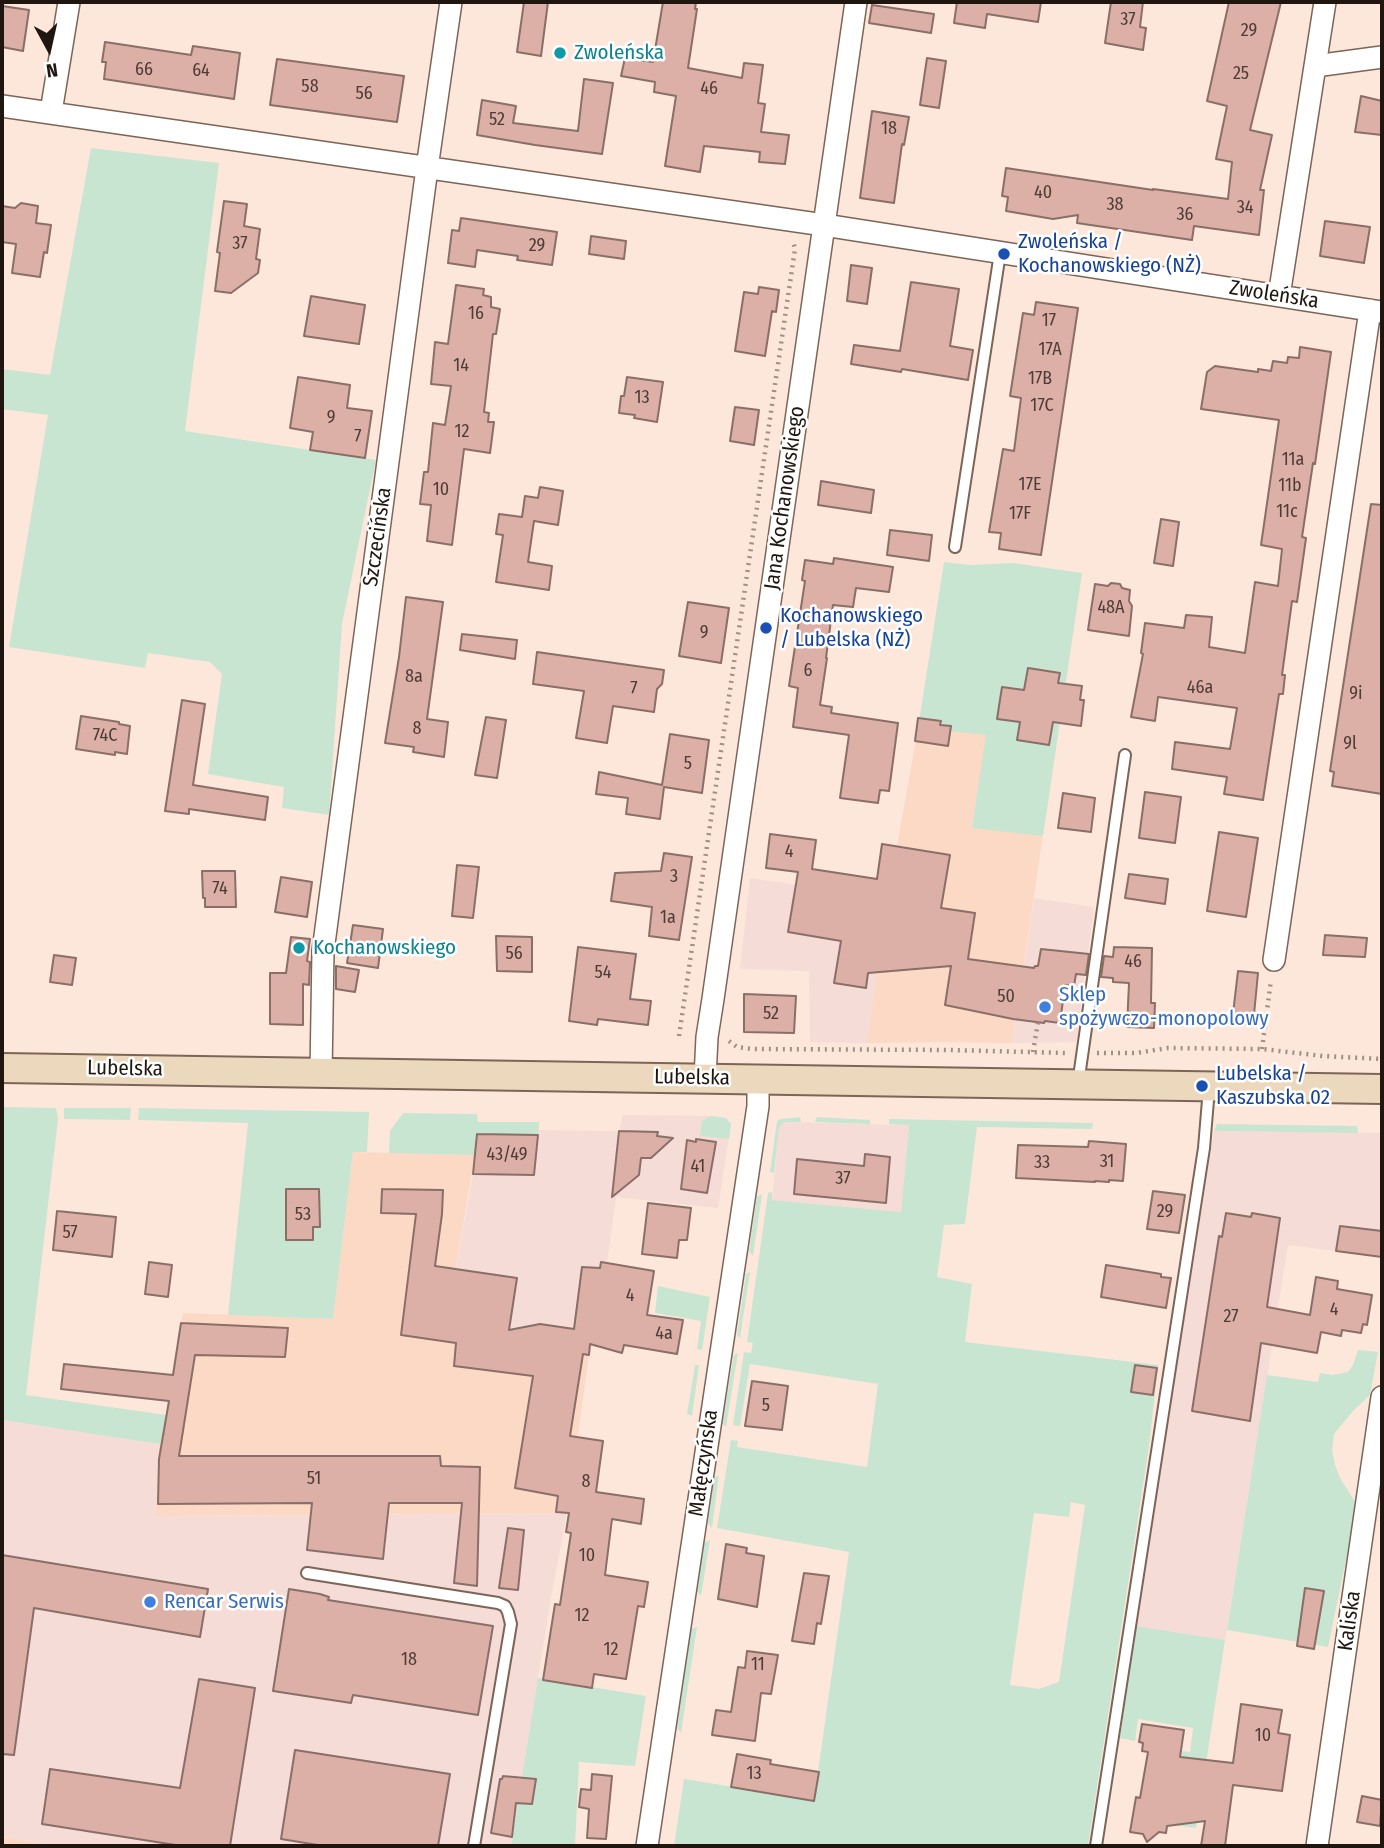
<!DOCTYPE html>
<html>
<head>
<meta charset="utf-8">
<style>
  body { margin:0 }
  #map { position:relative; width:1384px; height:1848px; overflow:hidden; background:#fde7db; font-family:"Fira Sans Condensed",sans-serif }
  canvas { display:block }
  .frame { position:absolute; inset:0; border:4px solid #1f1610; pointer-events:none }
  .north { position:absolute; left:14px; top:14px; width:70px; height:70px; -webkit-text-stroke:5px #fff; paint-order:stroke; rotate:172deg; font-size:19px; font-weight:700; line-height:28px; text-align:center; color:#1f1610 }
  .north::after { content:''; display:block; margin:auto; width:24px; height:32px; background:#1f1610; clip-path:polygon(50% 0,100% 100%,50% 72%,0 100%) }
</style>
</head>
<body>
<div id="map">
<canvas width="1384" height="1848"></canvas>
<div class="frame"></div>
<div class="north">N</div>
</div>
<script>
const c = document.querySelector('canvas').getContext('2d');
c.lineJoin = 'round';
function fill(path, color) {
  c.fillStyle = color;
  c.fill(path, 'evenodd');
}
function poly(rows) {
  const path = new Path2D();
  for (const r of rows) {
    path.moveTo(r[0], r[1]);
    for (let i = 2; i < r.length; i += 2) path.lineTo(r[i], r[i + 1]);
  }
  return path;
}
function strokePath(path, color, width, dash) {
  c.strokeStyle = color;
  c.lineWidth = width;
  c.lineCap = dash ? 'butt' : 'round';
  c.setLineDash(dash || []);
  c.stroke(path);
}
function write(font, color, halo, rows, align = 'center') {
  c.font = font + ' "Fira Sans Condensed",sans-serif';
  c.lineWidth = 5;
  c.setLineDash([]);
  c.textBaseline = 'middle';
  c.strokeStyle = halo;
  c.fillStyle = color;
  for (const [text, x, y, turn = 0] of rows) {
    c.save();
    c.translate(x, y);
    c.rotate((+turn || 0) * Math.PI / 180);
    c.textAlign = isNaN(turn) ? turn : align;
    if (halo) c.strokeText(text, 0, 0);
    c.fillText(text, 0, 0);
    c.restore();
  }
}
fill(poly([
  [750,878,891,899,867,1043,810,1042,809,971,740,969],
  [1034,898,1094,907,1076,1042,1012,1043],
  [623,1115,711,1116,726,1118,731,1124,718,1208,616,1197,607,1263,600,1263,589,1355,537,1347,451,1295,473,1174,477,1134,539,1122,539,1130,619,1131],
  [784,1122,909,1125,901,1212,772,1200,779,1128],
  [1214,1131,1382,1133,1382,1257,1288,1245,1225,1640,1136,1626],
  [2,1420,159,1444,155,1516,567,1513,551,1598,511,1846,62,1846,2,1837]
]), '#f6dcd7');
fill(poly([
  [1082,573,1012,1043,936,1042,867,1043,899,835,918,728],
  [353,1152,475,1155,451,1295,457,1337,454,1366,533,1376,537,1347,589,1355,567,1513,155,1516,159,1444,162,1441,183,1313,333,1319],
  [2,1837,62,1846,2,1846]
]), '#fbd9c5');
fill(poly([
  [91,148,219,163,185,431,376,460,342,624,329,815,282,808,284,787,208,774,222,674,210,662,148,653,145,668,9,647,48,415,2,409,2,369,50,375],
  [944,562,970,565,1013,563,1082,573,1043,836,972,828,986,735,918,728],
  [2,1107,56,1108,58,1119,26,1395,166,1415,162,1441,159,1444,2,1420],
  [64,1108,131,1108,130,1120,64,1119],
  [139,1108,369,1112,367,1152,353,1152,333,1319,228,1315,248,1123,138,1120],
  [403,1113,477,1114,478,1122,539,1122,538,1135,478,1134,475,1155,389,1153,390,1131],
  [711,1116,726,1118,731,1124,729,1139,700,1136,702,1121],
  [800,1117,801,1122,784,1122,779,1128,774,1173,770,1172,777,1121,781,1119],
  [817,1117,870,1120,870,1124,815,1122],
  [889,1119,1093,1123,1092,1129,977,1127,965,1224,944,1225,937,1277,972,1284,965,1342,1158,1365,1149,1446,1088,1846,674,1846,684,1779,814,1800,849,1552,717,1528,731,1440,738,1441,737,1447,867,1467,878,1384,750,1364,740,1426,733,1425,744,1352,751,1353,753,1343,747,1342,768,1193,772,1192,772,1200,901,1212,909,1125,889,1124],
  [1071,1502,1085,1505,1059,1682,1039,1689,1010,1685,1034,1513,1069,1517],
  [1217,1124,1357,1126,1358,1133,1214,1131],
  [762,1194,753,1256,749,1251,757,1197],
  [750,1272,740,1338,737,1335,746,1274],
  [658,1286,710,1297,702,1350,697,1349,701,1321,655,1313],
  [1358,1350,1378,1352,1370,1395,1353,1411,1334,1434,1332,1451,1335,1465,1341,1480,1356,1503,1355,1516,1328,1647,1227,1630,1267,1375,1318,1382,1320,1373,1333,1375,1348,1372,1353,1365],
  [738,1353,726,1427,722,1423,734,1355],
  [695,1365,699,1365,692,1416,687,1414],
  [719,1475,712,1528,708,1523,714,1478],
  [710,1540,701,1596,697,1592,704,1543],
  [1136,1626,1225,1640,1196,1828,1173,1825,1182,1751,1190,1752,1193,1728,1138,1719,1135,1741,1120,1738],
  [697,1627,681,1733,677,1728,691,1629],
  [538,1678,646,1696,635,1766,579,1762,575,1846,511,1846,518,1803,536,1779,522,1777]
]), '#c8e5d1');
const building = poly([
  [524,2,548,2,541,56,517,52,524,2],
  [663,2,696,2,695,9,697,9,688,68,742,78,744,63,763,65,758,103,765,104,761,132,789,135,785,164,759,162,760,152,704,146,700,172,665,166,676,96,654,92,655,82,621,76,625,58,653,62,663,2],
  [957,2,1041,2,1038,22,987,14,985,28,954,23,957,2],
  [1111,2,1143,2,1140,27,1146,28,1143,50,1105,43,1111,2],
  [1229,2,1281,2,1250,130,1272,135,1260,190,1264,190,1259,235,1194,226,1192,240,1077,223,1078,215,1053,219,1006,211,1008,197,1002,196,1006,168,1153,190,1153,189,1228,199,1232,162,1216,159,1227,106,1207,101,1229,2],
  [872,5,934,14,931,33,869,23,872,5],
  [2,6,29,10,23,51,2,47,2,6],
  [105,42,191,55,193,46,240,53,234,99,104,79,106,62,102,62,105,42],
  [927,58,946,61,939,108,920,105,927,58],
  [277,59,404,76,397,122,270,105,277,59],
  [584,79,613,83,602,154,535,145,477,135,482,100,516,106,513,123,578,131,584,79],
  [1361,96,1382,101,1382,135,1355,132,1361,96],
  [872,111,909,117,904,145,902,144,894,203,860,198,872,111],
  [224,201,247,204,244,226,260,229,256,259,260,260,258,273,231,293,215,291,220,253,217,252,224,201],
  [21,203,38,206,36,223,51,225,47,253,44,252,40,277,12,273,16,244,2,242,2,206,15,208,21,203],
  [461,218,557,232,552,265,517,260,518,256,477,250,475,267,448,263,452,230,459,231,461,218],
  [1325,221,1370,227,1364,263,1320,256,1325,221],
  [591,236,626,241,624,259,589,254,591,236],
  [851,265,872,268,867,304,847,301,851,265],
  [911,282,959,289,950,346,973,350,968,380,902,369,901,372,851,364,854,345,900,351,911,282],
  [456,285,484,289,483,295,491,297,491,307,500,309,496,334,493,334,484,412,489,413,488,422,494,422,490,453,464,449,452,545,427,541,431,505,420,504,424,472,428,472,433,423,445,425,451,386,431,384,435,342,448,344,456,285],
  [759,287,779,290,776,312,772,311,765,356,735,351,744,292,758,294,759,287],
  [311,296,365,305,359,344,304,336,311,296],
  [1036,302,1078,308,1041,555,999,549,1001,533,989,532,1003,449,1014,451,1019,413,1021,398,1010,396,1023,313,1034,315,1036,302],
  [1300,347,1331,352,1315,464,1313,463,1302,537,1306,538,1297,602,1292,601,1282,675,1285,675,1283,694,1279,694,1263,800,1224,794,1227,777,1172,769,1175,742,1230,749,1237,708,1158,697,1155,721,1131,717,1143,654,1141,653,1145,623,1184,628,1186,615,1212,617,1209,647,1245,653,1255,582,1278,586,1282,549,1261,545,1279,420,1201,409,1207,372,1215,366,1258,372,1258,369,1271,371,1273,361,1287,363,1288,357,1299,358,1300,347],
  [298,377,350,385,347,408,372,411,365,458,310,450,313,432,290,428,298,377],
  [627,377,663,382,657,422,634,418,635,415,619,413,621,396,624,396,627,377],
  [735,407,759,410,754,445,730,441,735,407],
  [821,481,874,490,871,513,818,505,821,481],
  [540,487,563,491,558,525,534,521,528,562,552,566,549,590,496,582,503,535,496,534,499,514,522,517,525,496,538,498,540,487],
  [1371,504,1382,505,1382,794,1332,786,1334,772,1330,771,1371,504],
  [1161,519,1179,522,1173,566,1154,563,1161,519],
  [890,530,932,535,929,561,887,555,890,530],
  [834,558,893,567,889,592,856,588,853,607,833,605,826,658,827,658,820,705,832,707,831,713,898,723,889,791,880,790,878,803,840,798,849,735,793,727,798,688,789,686,805,581,802,580,805,560,833,564,834,558],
  [1111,583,1120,584,1122,588,1130,590,1129,601,1132,606,1129,636,1088,630,1095,584,1108,586,1111,583],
  [406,597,443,602,427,719,448,722,444,757,413,752,414,747,385,743,399,657,406,597],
  [688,602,729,608,721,663,679,656,688,602],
  [462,634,517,640,515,659,460,650,462,634],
  [537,652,664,670,662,684,657,689,654,712,613,706,607,743,576,738,584,691,533,684,537,652],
  [1028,668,1060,673,1058,683,1082,686,1080,700,1084,700,1081,726,1053,722,1049,745,1017,740,1020,722,997,719,1002,687,1024,690,1028,668],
  [182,700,205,704,193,785,268,797,265,820,189,809,189,814,165,811,182,700],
  [81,716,119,722,119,724,130,726,127,754,115,752,115,755,76,749,81,716],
  [486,717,506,720,497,778,475,775,486,717],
  [918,718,941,721,940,725,951,726,948,746,915,741,918,718],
  [670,734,709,740,702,793,664,787,660,819,626,814,628,798,596,794,599,772,662,785,670,734],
  [1145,792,1181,797,1175,843,1139,838,1145,792],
  [1063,793,1095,798,1091,832,1058,828,1063,793],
  [1219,832,1258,838,1246,917,1207,911,1219,832],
  [770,834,816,840,812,869,877,879,882,844,950,855,941,908,975,913,968,959,1034,968,1035,966,1038,966,1041,949,1089,954,1086,975,1076,974,1074,986,1065,985,1060,1023,1045,1021,1044,1023,1013,1019,945,1005,951,966,868,973,866,988,834,983,841,941,788,932,798,872,766,868,770,834],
  [664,853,692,857,679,940,649,936,652,907,611,901,615,873,661,871,664,853],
  [457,865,479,867,473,918,452,916,457,865],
  [202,871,235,871,236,907,205,907,205,898,203,898,202,871],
  [1129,874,1168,879,1165,904,1125,898,1129,874],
  [281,877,312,882,307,917,275,912,281,877],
  [353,925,383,929,378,968,347,963,353,925],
  [1325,935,1367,938,1365,957,1323,955,1325,935],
  [496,936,532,937,532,972,497,971,496,936],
  [291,937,310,939,307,961,310,962,309,985,303,984,303,1025,270,1024,270,973,286,973,291,937],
  [578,947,636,954,630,999,651,1001,648,1025,598,1019,597,1025,569,1021,578,947],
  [1114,947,1152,948,1151,1003,1155,1003,1154,1028,1127,1027,1129,983,1113,982,1113,978,1101,977,1104,956,1113,957,1114,947],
  [54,955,76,958,72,985,50,982,54,955],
  [336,966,359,970,355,992,336,989,336,966],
  [1238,971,1258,973,1253,1025,1232,1022,1238,971],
  [744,994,796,996,794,1033,744,1032,744,994],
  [619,1131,658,1132,657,1136,673,1138,651,1158,641,1158,639,1175,612,1197,619,1131],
  [477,1134,538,1135,534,1175,473,1174,477,1134],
  [696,1139,716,1142,707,1193,681,1189,687,1140,696,1142,696,1139],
  [1089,1141,1126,1144,1123,1181,1109,1180,1109,1182,1095,1181,1095,1182,1016,1178,1018,1145,1088,1147,1089,1141],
  [865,1154,890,1157,886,1203,794,1194,797,1159,864,1166,865,1154],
  [286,1189,319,1189,320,1227,313,1227,313,1240,286,1240,286,1189],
  [382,1189,443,1190,442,1214,435,1266,517,1278,509,1330,540,1324,574,1329,582,1267,600,1268,601,1262,654,1271,647,1315,683,1320,677,1354,624,1345,622,1353,590,1344,589,1355,583,1354,570,1436,603,1441,596,1492,644,1499,641,1524,612,1519,605,1575,648,1582,644,1607,638,1606,626,1679,594,1674,592,1688,543,1680,555,1604,560,1605,571,1533,566,1532,569,1513,556,1512,558,1496,515,1488,533,1376,454,1366,456,1343,401,1335,416,1214,381,1213,382,1189],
  [1153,1191,1185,1195,1179,1233,1147,1229,1153,1191],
  [648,1203,691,1208,687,1240,679,1240,677,1258,642,1254,648,1203],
  [57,1211,116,1217,112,1257,53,1250,57,1211],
  [1226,1213,1251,1217,1252,1213,1280,1218,1267,1307,1310,1315,1316,1277,1338,1281,1337,1289,1372,1295,1367,1325,1363,1324,1361,1333,1342,1330,1341,1336,1321,1332,1317,1353,1261,1343,1250,1421,1192,1411,1219,1236,1222,1237,1226,1213],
  [1340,1226,1382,1231,1382,1257,1336,1251,1340,1226],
  [149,1262,172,1265,168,1297,145,1294,149,1262],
  [1106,1265,1161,1274,1161,1277,1171,1278,1166,1308,1101,1297,1106,1265],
  [181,1323,288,1328,285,1357,195,1355,179,1456,440,1456,441,1466,480,1467,477,1586,454,1583,462,1503,389,1503,383,1559,307,1550,312,1503,158,1504,159,1459,169,1401,61,1389,64,1364,173,1375,181,1323],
  [1135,1365,1157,1368,1153,1395,1131,1392,1135,1365],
  [752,1381,788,1386,782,1430,745,1426,752,1381],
  [508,1528,524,1530,518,1590,499,1588,508,1528],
  [726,1544,747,1548,746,1553,764,1556,757,1607,718,1599,726,1544],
  [2,1555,208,1589,200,1637,34,1608,14,1755,2,1754,2,1555],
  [804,1573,829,1576,821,1624,817,1623,814,1644,792,1641,804,1573],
  [1305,1588,1324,1591,1314,1649,1297,1646,1305,1588],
  [289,1589,320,1594,329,1597,328,1600,493,1626,478,1715,353,1695,351,1703,273,1691,289,1589],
  [747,1651,778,1655,771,1694,761,1693,755,1741,712,1735,716,1710,731,1712,738,1667,745,1668,747,1651],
  [199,1679,255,1688,230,1846,182,1846,42,1824,50,1769,180,1788,199,1679],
  [1241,1704,1282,1710,1278,1733,1290,1735,1282,1791,1233,1785,1225,1846,1201,1846,1205,1821,1167,1826,1166,1833,1159,1832,1147,1842,1143,1834,1130,1832,1136,1797,1140,1798,1148,1752,1142,1751,1143,1743,1139,1742,1142,1724,1184,1730,1180,1757,1233,1763,1241,1704],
  [295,1750,450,1774,438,1846,324,1846,281,1839,295,1750],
  [737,1754,771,1760,770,1764,819,1772,814,1801,731,1787,737,1754],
  [592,1774,612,1776,606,1839,587,1838,589,1809,579,1807,581,1789,591,1790,592,1774],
  [503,1776,536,1779,532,1804,516,1803,512,1837,491,1833,500,1779,502,1779,503,1776],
  [1362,1796,1382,1800,1380,1826,1357,1822,1362,1796]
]);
fill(building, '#dcb0a6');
strokePath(building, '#8a6e68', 2);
const lane = poly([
  [955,547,1000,253],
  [1078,1084,1125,755],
  [307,1573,498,1603,505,1606,508,1612,511,1624,474,1846],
  [1096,1846,1204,1148,1209,1088]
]);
const street = poly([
  [1315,66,1382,57],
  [2,106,824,225,1382,312],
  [51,112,69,2],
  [1279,296,1325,2],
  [1274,960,1370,310],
  [321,1073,323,951,427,168,451,2],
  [705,1078,707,1037,713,999,856,2],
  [647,1846,758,1106,758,1079],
  [1317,1846,1382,1397]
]);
const secondary = poly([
  [2,1068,1382,1089]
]);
strokePath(lane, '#7c6457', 14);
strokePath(street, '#7c6457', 24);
strokePath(secondary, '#7c6457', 32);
strokePath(poly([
  [679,1036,795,249,793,241],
  [729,1041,737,1047,752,1049,950,1050,1067,1053],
  [1262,1049,1271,980],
  [1033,1052,1038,1022],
  [1097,1053,1136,1053,1168,1048,1262,1049,1323,1056,1382,1059]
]), '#a08f86', 4.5, [2, 5]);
strokePath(lane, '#fff', 10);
strokePath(street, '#fff', 21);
strokePath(secondary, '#ecd8bc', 28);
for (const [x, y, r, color] of [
  [560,53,7,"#0f9aa8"],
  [1004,254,7,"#1a4fb4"],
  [766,628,7,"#1a4fb4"],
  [299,948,7,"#0f9aa8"],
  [1045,1007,7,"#3f7fe0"],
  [1202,1086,7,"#1a4fb4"],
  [150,1602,7,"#3f7fe0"]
]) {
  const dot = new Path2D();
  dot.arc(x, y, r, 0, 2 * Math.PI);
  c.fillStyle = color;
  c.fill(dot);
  strokePath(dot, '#fff', 2.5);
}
write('18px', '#4e3c36', null, [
  ["37",1128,20],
  ["29",1249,31],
  ["66",144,70],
  ["64",201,71],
  ["25",1241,74],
  ["58",310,87],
  ["46",709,89],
  ["56",364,94],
  ["52",497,120],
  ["18",889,129],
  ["40",1043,193],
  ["38",1115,205],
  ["34",1245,208],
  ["36",1185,215],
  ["37",240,244],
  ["29",537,246],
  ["16",476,314],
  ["17",1049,321],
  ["17A",1050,350],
  ["14",461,366],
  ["17B",1040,379],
  ["13",642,398],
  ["17C",1042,406],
  ["9",331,418],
  ["12",462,432],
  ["7",358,437],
  ["11a",1293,460],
  ["17E",1030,485],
  ["11b",1290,486],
  ["10",441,490],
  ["11c",1287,512],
  ["17F",1020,514],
  ["48A",1111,608],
  ["9",704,633],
  ["6",808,671],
  ["8a",414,677],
  ["46a",1200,688],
  ["7",634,689],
  ["9i",1356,694],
  ["8",417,729],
  ["74C",105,736],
  ["9l",1350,744],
  ["5",688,764],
  ["4",789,852],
  ["3",674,877],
  ["74",220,889],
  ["1a",668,918],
  ["56",514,954],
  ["46",1133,962],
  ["54",603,973],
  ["50",1006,997],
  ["52",771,1014],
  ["43/49",507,1155],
  ["31",1107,1162],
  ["33",1042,1163],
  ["41",698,1167],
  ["37",843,1179],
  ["29",1165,1212],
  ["53",303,1215],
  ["57",70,1233],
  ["4",630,1296],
  ["4",1334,1310],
  ["27",1231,1317],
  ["4a",664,1334],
  ["5",766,1406],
  ["51",314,1479],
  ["8",586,1482],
  ["10",587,1556],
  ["12",582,1616],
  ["12",611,1650],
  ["18",409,1660],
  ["11",758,1665],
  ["10",1263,1736],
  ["13",754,1774]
]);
write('21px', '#0d838f', '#fff', [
  ["Zwoleńska",574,53],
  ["Kochanowskiego",313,948]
], 'left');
write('21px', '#164399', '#fff', [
  ["Zwoleńska /",1018,242],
  ["Kochanowskiego (NŻ)",1018,266],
  ["Kochanowskiego",780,616],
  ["/ Lubelska (NŻ)",780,640],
  ["Lubelska /",1216,1074],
  ["Kaszubska 02",1216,1098]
], 'left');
write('21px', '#1f1610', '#fff', [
  ["Zwoleńska",1274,295,9],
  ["Jana Kochanowskiego",785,498,-82],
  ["Szczecińska",378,537,-82],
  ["Lubelska",125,1069,1],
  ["Lubelska",692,1078,1],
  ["Małęczyńska",704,1463,-82],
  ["Kaliska",1350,1621,-82]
]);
write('21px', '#366cbe', '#fff', [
  ["Sklep",1059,995],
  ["spożywczo-monopolowy",1059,1019],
  ["Rencar Serwis",164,1602]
], 'left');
</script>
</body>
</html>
